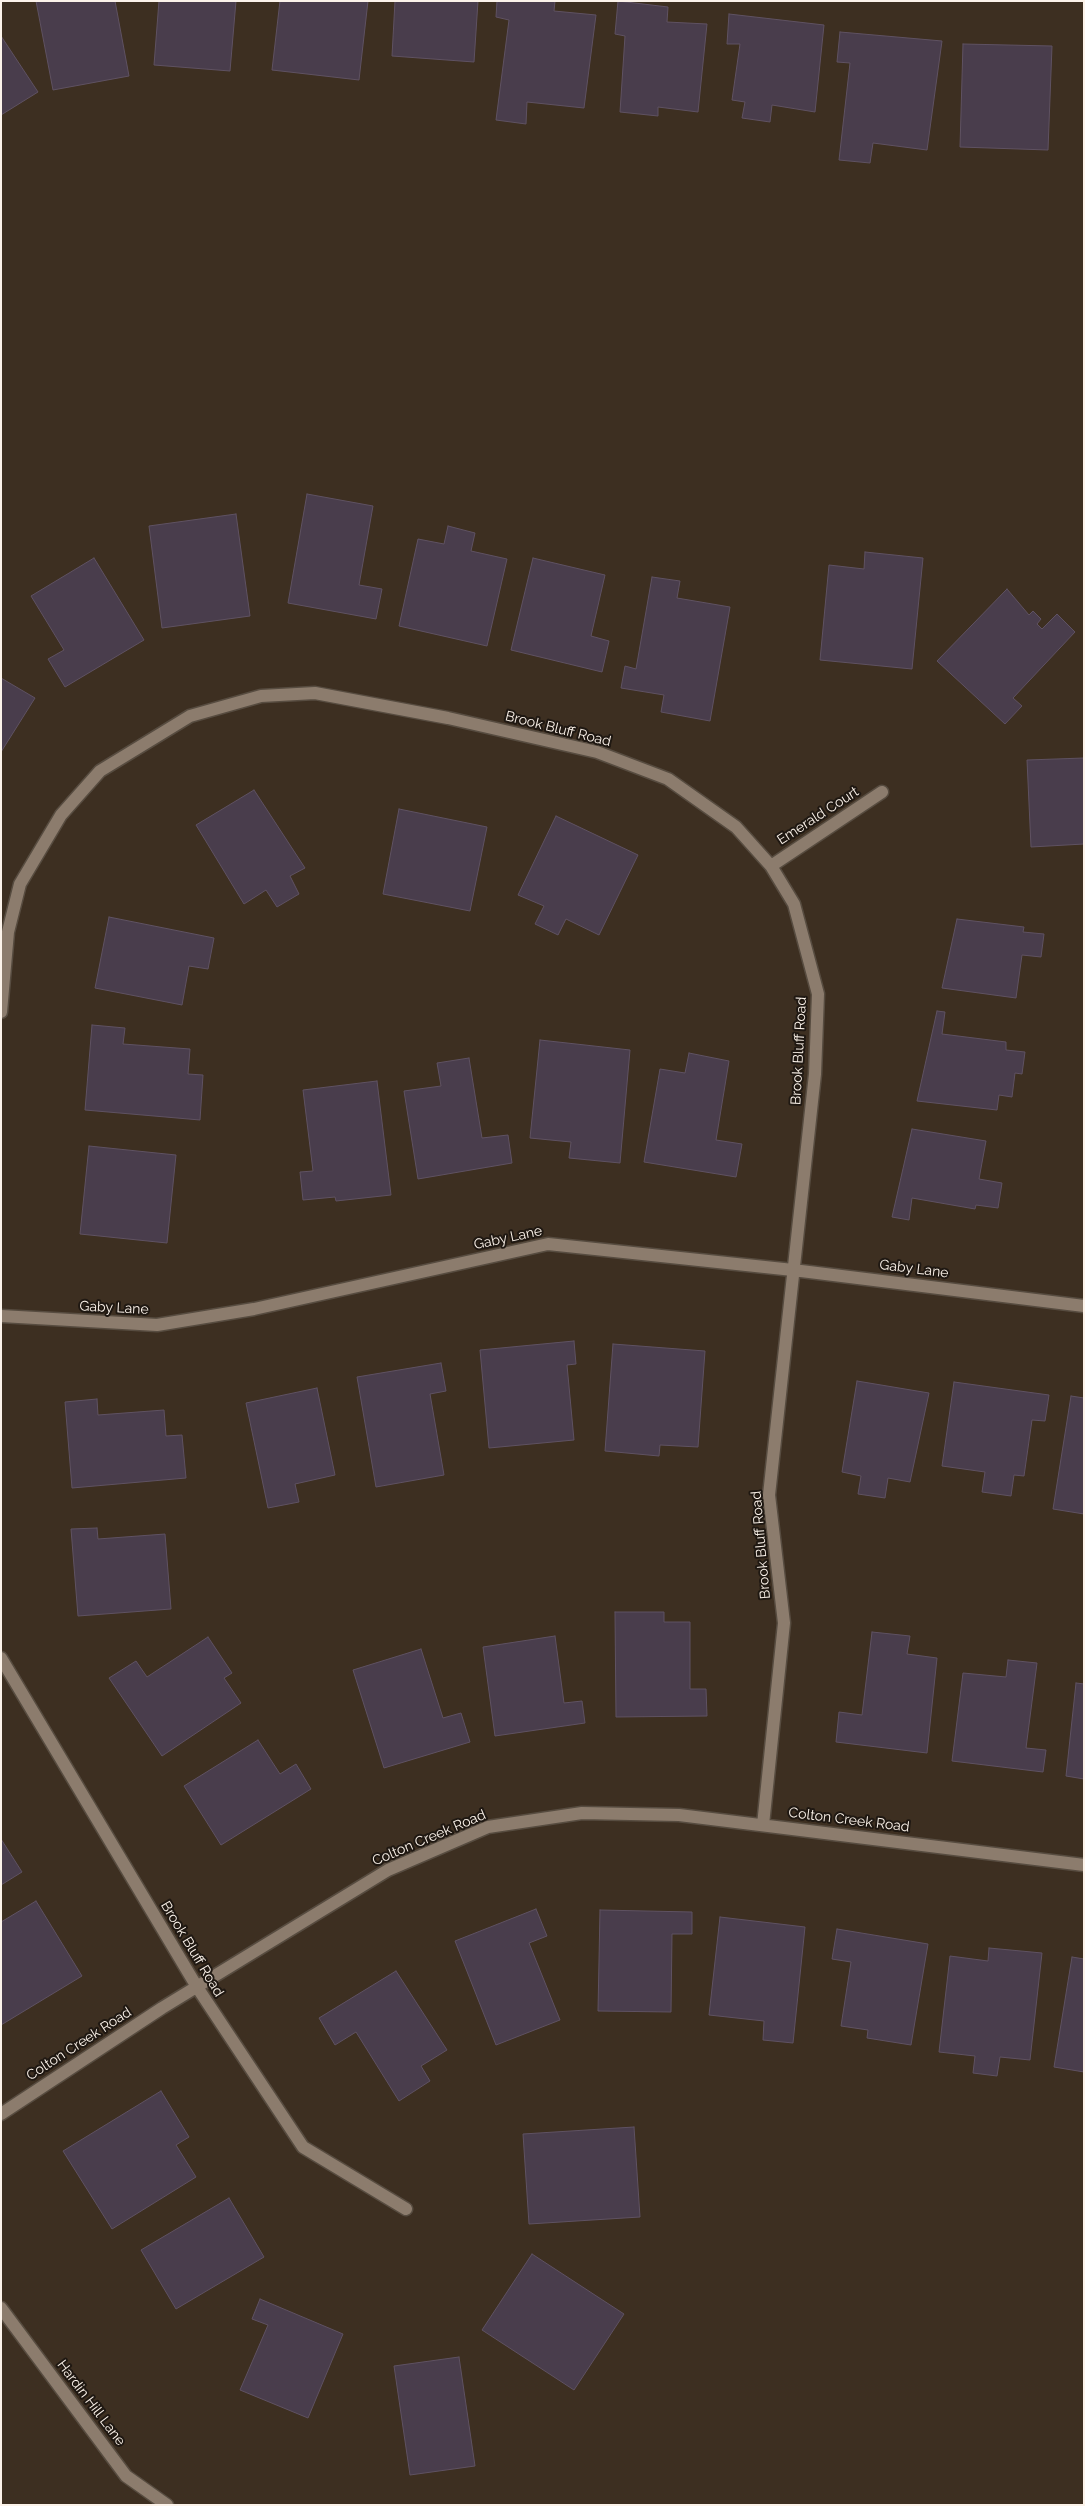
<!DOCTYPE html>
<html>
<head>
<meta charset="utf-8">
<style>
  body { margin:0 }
  #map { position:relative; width:1085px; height:2506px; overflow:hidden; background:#3d2f21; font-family:Raleway,sans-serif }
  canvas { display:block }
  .frame { position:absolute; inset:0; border:2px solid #fcf3ea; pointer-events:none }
</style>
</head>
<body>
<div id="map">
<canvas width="1085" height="2506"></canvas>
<div class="frame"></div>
</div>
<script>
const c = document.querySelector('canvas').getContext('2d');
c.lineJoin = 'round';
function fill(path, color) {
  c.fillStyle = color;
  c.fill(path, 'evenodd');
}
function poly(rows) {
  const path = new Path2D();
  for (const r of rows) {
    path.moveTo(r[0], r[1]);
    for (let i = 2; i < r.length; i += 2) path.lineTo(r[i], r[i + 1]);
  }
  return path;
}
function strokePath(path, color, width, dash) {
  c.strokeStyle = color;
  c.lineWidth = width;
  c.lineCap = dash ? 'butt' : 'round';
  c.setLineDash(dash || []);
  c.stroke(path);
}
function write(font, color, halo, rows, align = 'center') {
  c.font = font + ' Raleway,sans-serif';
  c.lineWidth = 4;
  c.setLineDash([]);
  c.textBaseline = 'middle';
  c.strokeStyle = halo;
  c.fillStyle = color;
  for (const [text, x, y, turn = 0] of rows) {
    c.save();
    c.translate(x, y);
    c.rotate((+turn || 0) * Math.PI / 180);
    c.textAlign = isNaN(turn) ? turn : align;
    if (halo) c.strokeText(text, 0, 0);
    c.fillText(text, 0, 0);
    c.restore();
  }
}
const building = poly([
  [36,1,115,1,129,76,53,90,36,1],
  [159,1,236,1,230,71,154,65,159,1],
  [280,1,368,1,359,80,272,70,280,1],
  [395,1,478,1,474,62,392,56,395,1],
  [497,1,555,1,554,11,596,15,584,108,527,102,526,124,496,120,509,20,496,17,497,1],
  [618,1,668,7,667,22,707,24,698,112,658,107,658,116,620,112,625,36,615,34,618,1],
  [729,14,824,25,815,112,772,105,770,122,742,118,745,102,732,100,740,44,727,44,729,14],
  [840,32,942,41,927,150,873,143,870,163,839,160,850,63,837,62,840,32],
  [1,36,38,92,1,115,1,36],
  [963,44,1052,46,1048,150,960,147,963,44],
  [307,494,373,506,359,585,382,589,376,619,288,603,307,494],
  [236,514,250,616,162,628,149,526,236,514],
  [448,526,475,533,471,551,507,559,487,646,399,626,418,539,444,544,448,526],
  [865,552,923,558,912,669,820,660,829,565,864,569,865,552],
  [94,558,144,640,65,687,48,659,64,650,31,596,94,558],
  [533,558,605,575,591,636,609,641,602,672,511,650,533,558],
  [652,577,680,581,677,598,730,607,710,721,661,712,664,695,621,688,625,666,636,669,652,577],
  [1007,589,1029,615,1033,611,1041,619,1037,624,1042,629,1057,614,1075,632,1013,698,1022,706,1005,724,937,661,1007,589],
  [1,678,35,698,1,752,1,678],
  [1084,758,1084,844,1031,847,1027,760,1084,758],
  [254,790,305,868,290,876,299,894,277,907,266,890,244,904,196,825,254,790],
  [399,809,487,827,470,911,383,894,399,809],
  [556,816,638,855,599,935,566,919,558,935,535,924,544,906,518,895,556,816],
  [109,917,214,938,208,969,189,966,182,1005,95,988,109,917],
  [957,919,1024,927,1023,932,1044,934,1041,957,1022,955,1016,998,942,988,957,919],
  [937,1011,945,1012,942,1034,1006,1042,1006,1050,1025,1052,1022,1074,1015,1073,1012,1097,999,1095,997,1110,917,1101,937,1011],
  [92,1025,125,1028,123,1044,190,1049,188,1074,203,1075,200,1120,85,1110,92,1025],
  [540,1040,630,1050,620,1163,569,1158,571,1142,530,1138,540,1040],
  [689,1053,729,1061,716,1140,742,1144,736,1177,644,1162,660,1069,685,1073,689,1053],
  [469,1058,482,1138,508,1135,512,1163,418,1179,404,1091,441,1086,437,1063,469,1058],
  [377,1081,391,1195,336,1201,335,1197,303,1200,300,1172,313,1171,303,1090,377,1081],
  [912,1129,986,1141,979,1179,1002,1183,998,1208,976,1205,975,1209,912,1198,909,1220,892,1217,912,1129],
  [89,1146,176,1155,167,1243,80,1234,89,1146],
  [574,1341,576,1364,567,1365,574,1440,489,1448,480,1350,574,1341],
  [613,1344,705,1351,698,1447,660,1445,659,1456,605,1451,613,1344],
  [441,1363,446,1391,430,1394,444,1475,376,1487,357,1377,441,1363],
  [857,1381,929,1393,910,1482,888,1478,885,1498,858,1494,861,1476,842,1472,857,1381],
  [954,1382,1049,1395,1045,1421,1032,1420,1024,1476,1014,1475,1011,1496,982,1492,985,1472,942,1466,954,1382],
  [317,1388,335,1475,295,1484,299,1502,268,1508,246,1403,317,1388],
  [1071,1396,1084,1398,1084,1514,1053,1509,1071,1396],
  [97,1399,98,1415,164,1410,166,1436,182,1435,186,1478,72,1488,65,1402,97,1399],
  [97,1528,98,1539,165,1534,171,1609,78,1616,71,1529,97,1528],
  [615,1612,664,1612,664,1622,690,1622,690,1689,706,1689,707,1716,616,1717,615,1612],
  [872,1632,910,1636,907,1654,937,1658,927,1753,836,1742,839,1712,862,1715,872,1632],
  [555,1636,564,1703,582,1701,585,1723,495,1736,483,1647,555,1636],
  [208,1637,232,1673,224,1678,241,1703,162,1756,109,1678,136,1661,147,1677,208,1637],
  [421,1649,443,1718,461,1713,470,1742,384,1768,353,1670,421,1649],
  [1008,1660,1037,1663,1026,1748,1046,1750,1043,1772,952,1761,963,1673,1006,1677,1008,1660],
  [1076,1683,1084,1684,1084,1779,1066,1776,1076,1683],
  [258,1740,280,1774,296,1764,311,1789,221,1845,184,1786,258,1740],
  [1,1839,22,1872,1,1885,1,1839],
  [36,1901,82,1976,1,2025,1,1922,36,1901],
  [536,1909,547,1936,529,1943,560,2020,496,2045,455,1941,536,1909],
  [600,1910,692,1912,692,1934,672,1934,671,2012,598,2011,600,1910],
  [720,1917,805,1927,793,2043,763,2040,764,2021,709,2015,720,1917],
  [837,1929,928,1944,911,2045,867,2038,868,2030,841,2026,851,1962,832,1959,837,1929],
  [989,1948,1042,1953,1030,2060,1000,2057,997,2076,973,2073,975,2056,939,2052,950,1956,988,1961,989,1948],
  [1072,1957,1084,1959,1084,2072,1054,2067,1072,1957],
  [396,1971,447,2050,421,2066,430,2081,399,2101,356,2032,335,2045,319,2018,396,1971],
  [161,2091,189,2137,176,2145,196,2177,112,2229,63,2151,161,2091],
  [634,2127,640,2217,529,2224,523,2134,634,2127],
  [229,2198,264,2257,176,2309,141,2250,229,2198],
  [532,2254,624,2314,574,2390,482,2330,532,2254],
  [260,2299,343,2334,308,2418,240,2390,268,2325,252,2319,260,2299],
  [459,2357,475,2466,410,2475,394,2366,459,2357]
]);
fill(building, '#493d4c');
strokePath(building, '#5f5262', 1);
const minor = poly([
  [771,866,882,792],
  [1,1012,8,932,20,884,61,815,100,771,190,716,261,696,315,693,448,718,597,752,668,779,736,827,771,866,794,904,818,994,815,1074,769,1495,784,1623,763,1825],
  [1,1316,157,1325,254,1309,548,1244,793,1270,1084,1306],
  [1,1658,197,1987,303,2147,406,2209],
  [1,2114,162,2008,388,1870,488,1827,582,1813,679,1815,1084,1865],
  [1,2308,126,2476,167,2505]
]);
strokePath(minor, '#574c40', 15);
strokePath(minor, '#8c7c6d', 12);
write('14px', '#fcf3ea', '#1f1812', [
  ["Brook Bluff Road",558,729,14],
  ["Emerald Court",818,816,-33],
  ["Brook Bluff Road",799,1051,-87],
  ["Gaby Lane",508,1238,-12],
  ["Gaby Lane",914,1269,7],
  ["Gaby Lane",114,1308,3],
  ["Brook Bluff Road",761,1545,-95],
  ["Colton Creek Road",849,1820,7],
  ["Colton Creek Road",429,1838,-23],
  ["Brook Bluff Road",192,1949,59],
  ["Colton Creek Road",79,2044,-33],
  ["Hardin Hill Lane",91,2403,53]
]);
</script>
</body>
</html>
